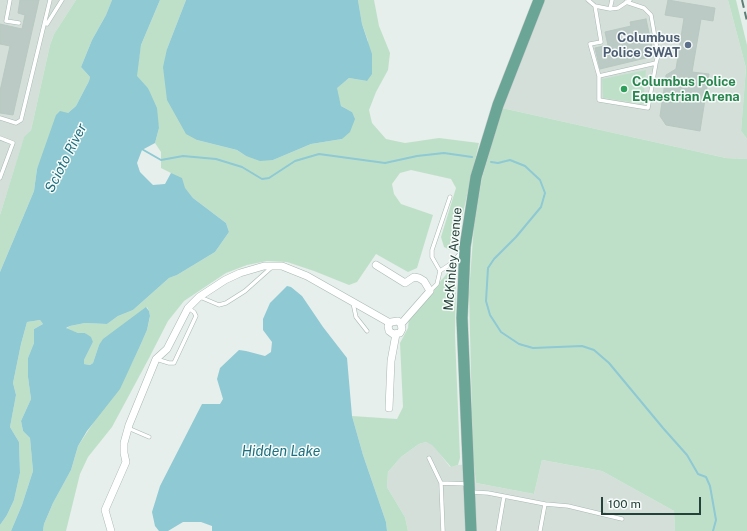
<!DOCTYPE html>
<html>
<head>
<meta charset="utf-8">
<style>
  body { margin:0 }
  #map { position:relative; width:747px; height:531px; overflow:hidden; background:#e6efeb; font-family:"Public Sans",sans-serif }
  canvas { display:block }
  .scale { position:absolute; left:601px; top:497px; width:100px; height:18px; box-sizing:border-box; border:2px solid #24423a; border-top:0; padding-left:5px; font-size:12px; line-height:14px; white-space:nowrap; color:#24423a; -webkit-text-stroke:3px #f7fbf9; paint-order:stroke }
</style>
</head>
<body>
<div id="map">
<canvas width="747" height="531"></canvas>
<div class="scale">100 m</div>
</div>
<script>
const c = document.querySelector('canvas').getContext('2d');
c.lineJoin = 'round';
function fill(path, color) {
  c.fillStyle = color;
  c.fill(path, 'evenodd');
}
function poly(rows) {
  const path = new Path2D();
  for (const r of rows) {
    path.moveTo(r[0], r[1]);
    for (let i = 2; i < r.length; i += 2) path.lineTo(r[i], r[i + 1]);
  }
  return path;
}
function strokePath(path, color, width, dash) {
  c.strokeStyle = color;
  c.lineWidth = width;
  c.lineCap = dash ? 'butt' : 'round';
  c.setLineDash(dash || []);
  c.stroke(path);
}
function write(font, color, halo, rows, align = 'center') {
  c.font = font + ' "Public Sans",sans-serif';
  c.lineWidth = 3;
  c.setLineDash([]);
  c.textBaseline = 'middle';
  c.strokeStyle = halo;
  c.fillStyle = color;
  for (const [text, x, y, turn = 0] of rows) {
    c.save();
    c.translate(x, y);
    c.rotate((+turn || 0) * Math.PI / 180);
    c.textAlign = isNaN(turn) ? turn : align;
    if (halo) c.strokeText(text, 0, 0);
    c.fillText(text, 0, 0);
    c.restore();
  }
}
fill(poly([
  [0,0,76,0,54,34,50,45,31,130,24,138,0,215],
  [537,0,728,0,746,68,741,131,747,139,747,159,726,158,502,108],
  [426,442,432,444,450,467,458,465,474,464,476,483,534,494,542,460,602,471,674,511,675,531,408,531,405,517,387,487,388,472,401,457,419,444]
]), '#d4dfda');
fill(poly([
  [76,0,112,0,106,15,92,40,81,67,90,77,89,81,76,106,68,113,37,169,34,191,0,272,0,215,24,137,31,130,50,45,54,34],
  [160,0,186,0,167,49,197,140,237,150,246,156,273,160,311,144,342,139,352,112,341,106,336,88,349,78,367,81,368,41,362,24,358,0,374,0,379,26,390,53,388,70,376,92,369,110,372,123,386,139,405,143,439,138,479,143,463,213,450,250,444,247,441,237,456,188,451,179,411,170,400,173,392,184,394,194,401,204,433,215,417,268,408,272,376,254,357,282,349,285,314,271,287,262,267,261,247,265,226,273,184,301,168,321,148,360,112,427,88,457,80,474,66,531,43,531,44,524,53,503,71,470,78,446,130,367,140,346,147,330,150,317,149,311,147,307,99,345,93,363,90,365,84,364,84,360,93,342,85,333,78,333,66,329,70,326,85,323,107,324,118,316,133,310,169,278,177,275,215,252,229,232,226,223,193,198,171,173,161,168,161,152,155,143,159,128,148,88,136,76,141,45],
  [728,0,736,0,747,45,747,139,741,131,746,68],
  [646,70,643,104,603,98,602,79],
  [502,108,726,158,747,159,747,531,675,531,674,511,602,471,542,460,534,494,476,483,473,456,469,292,474,225,482,178],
  [451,268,456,270,455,335,460,458,458,465,451,467,432,445,426,442,419,444,401,457,388,472,387,487,405,517,408,531,387,531,386,522,363,455,352,416,397,419,403,407,400,343,408,328,409,316,445,276],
  [40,320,43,324,34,329,34,343,28,358,28,377,31,399,21,421,23,431,30,438,33,471,22,505,11,531,0,531,0,525,7,515,14,500,20,473,19,442,10,427,16,395,13,383,21,344,27,322]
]), '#bfe0c8');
fill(poly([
  [112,0,160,0,141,45,137,76,148,88,157,108,159,128,155,143,142,150,137,163,140,172,153,185,165,184,171,173,182,178,185,188,193,198,226,223,229,232,215,252,177,275,169,278,133,310,118,316,107,324,85,323,70,326,66,328,78,333,85,333,91,337,93,342,84,360,84,364,90,365,93,363,99,345,103,339,146,307,149,311,150,316,147,330,140,346,120,389,87,431,78,446,71,470,53,503,44,524,43,531,11,531,22,505,33,471,30,438,23,431,21,421,31,399,28,377,28,358,34,343,34,329,43,324,40,320,27,322,21,344,13,383,16,395,10,427,19,442,20,473,14,500,7,515,0,525,0,272,34,191,37,169,56,115,60,111,68,113,76,106,89,81,90,77,81,67,92,40,106,15],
  [186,0,358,0,362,24,372,54,372,74,367,81,349,78,337,88,341,106,352,112,355,119,350,132,342,139,311,144,273,160,260,161,246,156,237,150,197,140,186,134,167,100,163,67,167,49],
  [287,286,291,287,302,296,323,327,347,358,352,416,363,455,386,522,387,531,212,531,212,526,201,522,183,522,168,531,159,531,155,526,152,512,160,486,202,404,220,404,223,399,217,379,220,368,239,350,246,351,265,356,271,352,272,342,263,330,263,319,270,303]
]), '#8ec9d4');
strokePath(poly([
  [140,148,161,160,183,156,216,159,242,167,262,179,269,178,295,161,319,154,385,163,417,156,444,153,472,157],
  [491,162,498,163,510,160,525,166,540,180,545,193,541,207,516,237,494,259,488,268,486,301,490,315,501,332,519,344,533,348,582,346,594,350,609,363,663,428,687,455,698,474,706,477,710,486,716,520,713,531]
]), '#8ec9d4', 2);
const building = poly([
  [20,0,39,0,13,115,0,113,0,91,10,46,0,44,0,24,22,29,25,15,18,13,20,0],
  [668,0,715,8,713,21,701,19,692,72,709,74,700,131,666,125,660,116,666,75,676,69,684,18,665,15,668,0],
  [646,19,654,56,600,69,595,48,608,45,605,32,631,26,630,22,646,19]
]);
fill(building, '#bbcac4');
strokePath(building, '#b8c9c2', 1);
const lane = poly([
  [10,0,6,21,19,23],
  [588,0,595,6,610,9,618,8,630,0],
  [595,6,601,42,590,44,599,76,656,63,658,55,651,15,644,8,626,2],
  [610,9,612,0],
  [47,24,62,0],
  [599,76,599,100,648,108,656,63],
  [0,118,16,123,21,120,50,0],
  [0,138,13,143,0,178],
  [440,271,432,257,432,250,450,197],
  [430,291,437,284,440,271,452,263,462,251],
  [200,297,219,305,226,303,245,291,273,266],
  [353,303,356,317,367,331],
  [156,359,169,363,174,363,196,316,194,312,188,308],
  [128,428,149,437],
  [429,458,441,483],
  [470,492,488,493,545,504,540,531],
  [545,504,568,506,622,519],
  [443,531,441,483,468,484],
  [498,531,504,496]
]);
const street = poly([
  [376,265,405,283,414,277,419,278,424,281,430,291,401,324,402,329,400,333,393,334,389,331,388,326,391,322,398,321,401,324],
  [389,408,391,361,396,334],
  [111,531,105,510,126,462,124,453,124,443,129,425,156,359,167,349,188,308,199,297,225,280,240,273,264,266,282,266,307,276,390,323]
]);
const primary = poly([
  [471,531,462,318,465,247,476,177,498,105,539,0]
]);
strokePath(lane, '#a8b8b2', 4.5);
strokePath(street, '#a8b8b2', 8);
strokePath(primary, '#c2cac8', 12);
strokePath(lane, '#fff', 3.5);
strokePath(street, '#fff', 7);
strokePath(primary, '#6aa596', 11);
strokePath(poly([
  [742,0,747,21]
]), '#5f7d75', 2, [8, 4]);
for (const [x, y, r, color] of [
  [688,45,4,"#5c6f8a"],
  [624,89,4,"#2e9e5b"]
]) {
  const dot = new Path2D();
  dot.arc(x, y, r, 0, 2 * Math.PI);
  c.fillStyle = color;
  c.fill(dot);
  strokePath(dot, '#f7fbf9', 1.5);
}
write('bold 13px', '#4e5e75', '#f7fbf9', [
  ["Columbus",680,38],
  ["Police SWAT",680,53]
], 'right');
write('bold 13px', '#27864d', '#f7fbf9', [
  ["Columbus Police",632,82],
  ["Equestrian Arena",632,97]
], 'left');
write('13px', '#24423a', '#f7fbf9', [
  ["McKinley Avenue",453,259,-85]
]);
write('italic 14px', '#1c6f80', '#f7fbf9', [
  ["Scioto River",66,158,-63],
  ["Hidden Lake",281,452]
]);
</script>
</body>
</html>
